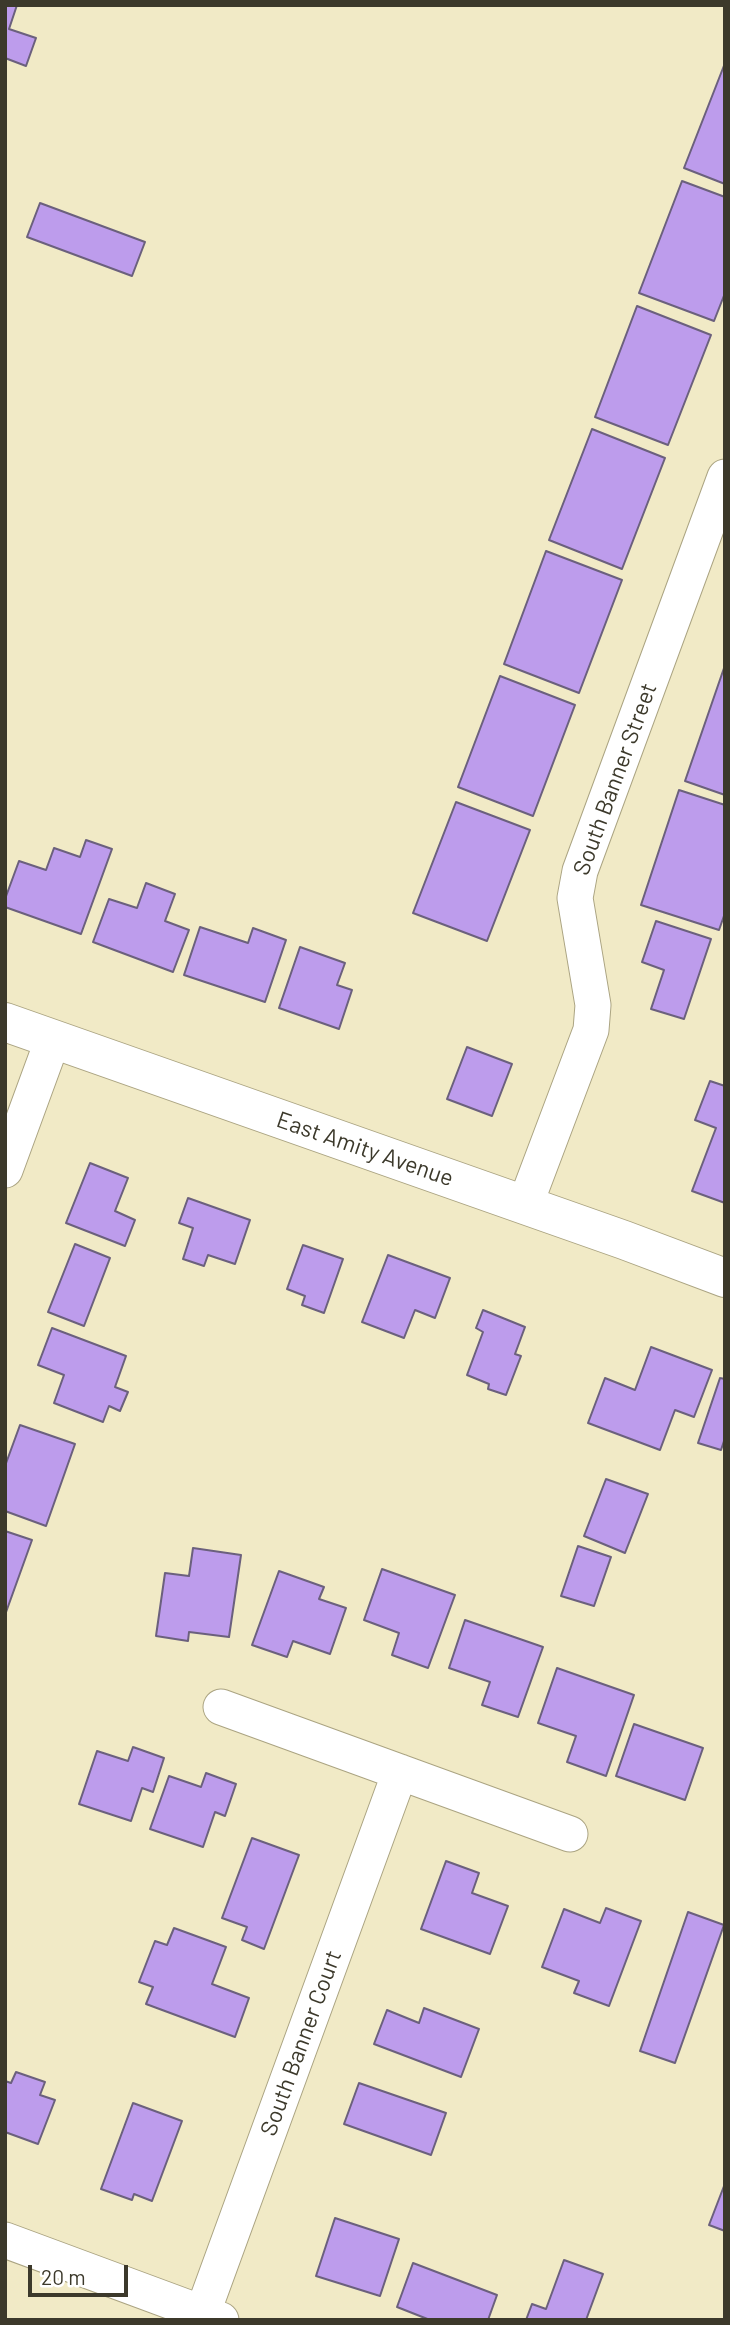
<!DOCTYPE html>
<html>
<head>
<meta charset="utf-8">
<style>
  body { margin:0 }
  #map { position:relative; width:730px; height:2325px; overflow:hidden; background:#f1eac6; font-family:Barlow,sans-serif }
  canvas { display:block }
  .frame { position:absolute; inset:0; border:7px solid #3c392b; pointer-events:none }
  .scale { position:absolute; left:28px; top:2265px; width:100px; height:32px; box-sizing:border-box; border:4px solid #3c392b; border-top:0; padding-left:9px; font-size:21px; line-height:24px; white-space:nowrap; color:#3c392b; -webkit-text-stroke:5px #fff; paint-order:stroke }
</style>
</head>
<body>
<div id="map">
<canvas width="730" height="2325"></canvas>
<div class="frame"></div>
<div class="scale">20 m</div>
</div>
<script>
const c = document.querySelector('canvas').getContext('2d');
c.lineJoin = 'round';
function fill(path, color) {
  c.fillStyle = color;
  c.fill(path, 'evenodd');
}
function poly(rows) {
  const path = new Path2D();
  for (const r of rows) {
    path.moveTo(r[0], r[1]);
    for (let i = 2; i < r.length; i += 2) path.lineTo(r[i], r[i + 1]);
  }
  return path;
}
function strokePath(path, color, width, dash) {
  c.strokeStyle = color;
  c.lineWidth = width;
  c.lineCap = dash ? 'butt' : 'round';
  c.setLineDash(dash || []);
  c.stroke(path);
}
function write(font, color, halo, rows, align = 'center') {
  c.font = font + ' Barlow,sans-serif';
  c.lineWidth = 6;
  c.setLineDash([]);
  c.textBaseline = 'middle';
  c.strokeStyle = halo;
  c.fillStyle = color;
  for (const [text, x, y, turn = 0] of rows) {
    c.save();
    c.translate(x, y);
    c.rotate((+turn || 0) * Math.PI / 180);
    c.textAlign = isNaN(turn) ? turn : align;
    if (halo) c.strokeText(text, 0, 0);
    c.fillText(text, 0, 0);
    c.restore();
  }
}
const building = poly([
  [5,5,17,5,9,29,36,38,26,66,5,58,5,5],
  [725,63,725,184,684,168,725,63],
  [682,181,725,197,725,293,714,321,639,293,682,181],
  [40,203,145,242,132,276,27,237,40,203],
  [637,306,711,335,668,445,595,417,637,306],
  [592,429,665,458,622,569,549,540,592,429],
  [546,551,622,580,579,693,504,664,546,551],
  [724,668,725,669,725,795,685,781,724,668],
  [500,676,575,705,533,816,458,787,500,676],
  [679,790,725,805,725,913,719,930,641,905,679,790],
  [456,802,530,830,487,941,413,913,456,802],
  [86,840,112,849,81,934,5,907,5,899,19,861,46,870,54,848,80,857,86,840],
  [146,883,175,894,165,921,189,930,173,972,93,942,109,899,137,908,146,883],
  [656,921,711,939,684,1019,651,1009,664,970,642,962,656,921],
  [200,927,248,943,253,928,286,940,265,1002,184,975,200,927],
  [300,947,345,963,337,985,352,990,339,1029,279,1008,300,947],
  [467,1047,512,1064,492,1116,447,1099,467,1047],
  [710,1081,725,1086,725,1203,692,1191,716,1128,695,1120,710,1081],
  [90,1163,128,1178,115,1211,135,1220,125,1246,66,1223,90,1163],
  [188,1198,250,1220,235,1264,208,1255,204,1266,183,1259,193,1228,179,1223,188,1198],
  [75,1244,110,1258,84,1326,48,1312,75,1244],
  [303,1245,343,1259,324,1313,302,1305,305,1296,287,1289,303,1245],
  [388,1255,450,1278,435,1318,415,1310,404,1338,362,1322,388,1255],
  [483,1310,525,1327,515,1354,521,1356,506,1395,488,1389,489,1384,467,1375,483,1332,476,1328,483,1310],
  [52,1328,126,1356,115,1387,128,1392,120,1411,109,1406,103,1422,54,1403,64,1375,38,1365,52,1328],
  [651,1347,712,1370,694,1417,675,1410,660,1450,588,1423,605,1378,635,1390,651,1347],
  [720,1378,725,1379,725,1438,721,1450,698,1443,720,1378],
  [20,1425,75,1444,46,1526,5,1511,5,1466,20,1425],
  [606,1479,648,1494,625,1553,584,1536,606,1479],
  [5,1531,32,1540,5,1615,5,1531],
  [578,1546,611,1557,594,1606,561,1596,578,1546],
  [193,1548,241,1555,229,1637,189,1632,188,1641,156,1636,165,1573,189,1576,193,1548],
  [382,1569,455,1595,428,1668,392,1655,399,1633,364,1620,382,1569],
  [279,1571,324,1587,319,1599,346,1608,330,1654,293,1641,287,1657,252,1645,279,1571],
  [465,1620,543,1647,518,1717,482,1705,490,1682,449,1668,465,1620],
  [557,1668,634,1695,606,1776,567,1762,576,1736,538,1723,557,1668],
  [634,1724,703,1748,685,1800,616,1776,634,1724],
  [133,1747,164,1758,153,1792,142,1788,131,1821,79,1804,97,1751,128,1761,133,1747],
  [206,1773,236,1784,225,1816,215,1812,203,1847,150,1829,169,1776,201,1787,206,1773],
  [252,1838,299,1855,264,1949,242,1940,247,1927,222,1918,252,1838],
  [446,1861,479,1873,472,1893,508,1906,490,1954,421,1929,446,1861],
  [606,1908,641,1921,609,2006,574,1993,579,1981,542,1967,564,1909,600,1923,606,1908],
  [688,1912,724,1925,675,2063,640,2051,688,1912],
  [174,1928,226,1947,212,1984,249,1998,235,2037,146,2004,153,1987,139,1982,155,1941,167,1945,174,1928],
  [424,2008,479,2029,461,2077,374,2044,387,2010,419,2023,424,2008],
  [16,2072,45,2082,40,2095,55,2100,38,2144,5,2132,5,2081,11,2083,16,2072],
  [359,2083,446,2113,431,2155,344,2124,359,2083],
  [133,2103,182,2121,152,2201,134,2194,132,2200,101,2189,133,2103],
  [724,2186,725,2187,725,2231,709,2225,724,2186],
  [335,2218,399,2239,380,2296,316,2276,335,2218],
  [564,2260,603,2274,586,2320,526,2320,532,2304,546,2309,564,2260],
  [413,2263,497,2295,488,2320,430,2320,397,2307,413,2263]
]);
fill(building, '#bd9cec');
strokePath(building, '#6b607d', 2);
const minor = poly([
  [5,1170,53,1039],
  [525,1205,591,1030,593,1005,575,898,580,871,725,477],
  [221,1707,570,1834],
  [5,2240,221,2320],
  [200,2320,400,1772]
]);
const major = poly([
  [5,1022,624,1240,725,1278]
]);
strokePath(minor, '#aba482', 37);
strokePath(major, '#aba482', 40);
strokePath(minor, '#fff', 35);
strokePath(major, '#fff', 38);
write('23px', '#3c392b', '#fff', [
  ["South Banner Street",615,779,-70],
  ["East Amity Avenue",365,1149,19],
  ["South Banner Court",301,2043,-70]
]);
</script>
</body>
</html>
